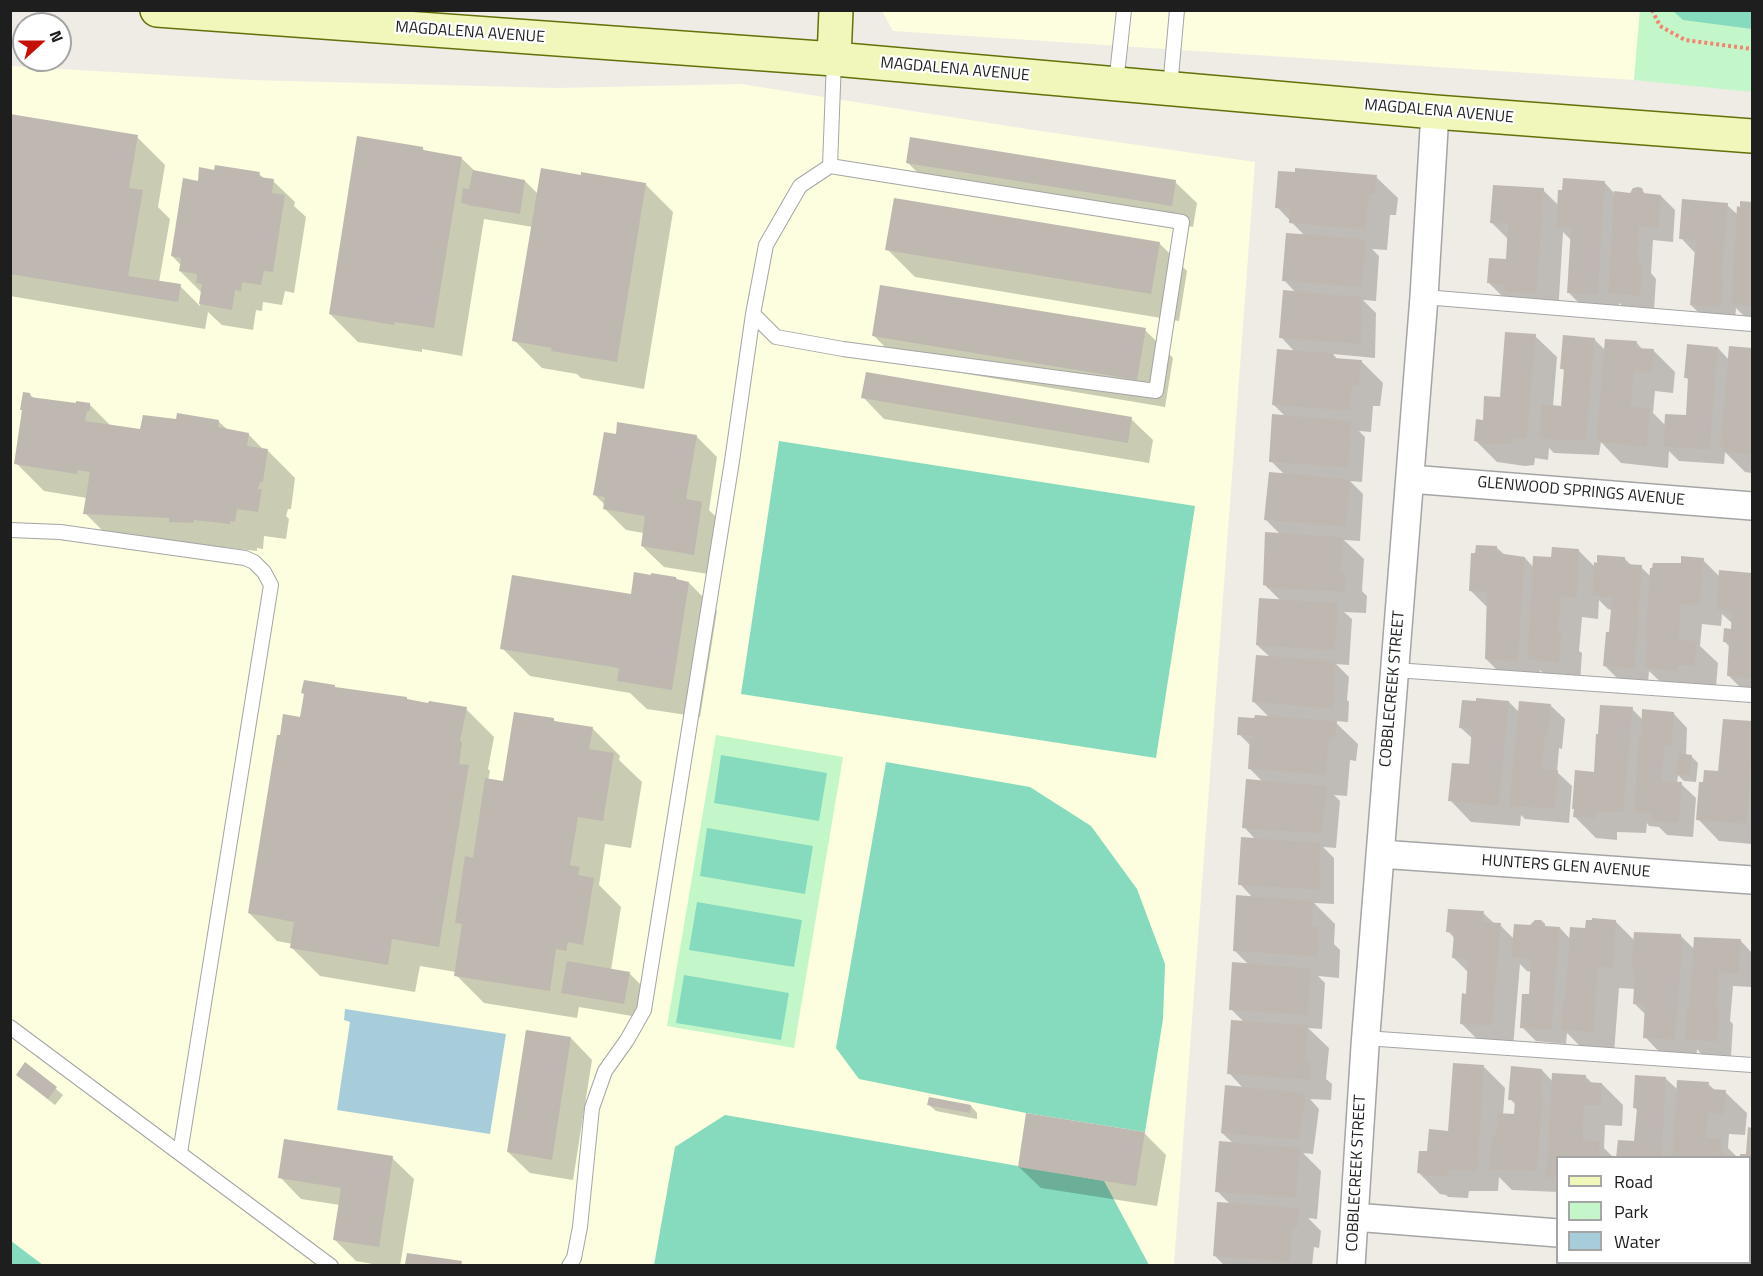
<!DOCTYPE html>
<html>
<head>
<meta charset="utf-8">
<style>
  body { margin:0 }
  #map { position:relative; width:1763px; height:1276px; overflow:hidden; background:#efece5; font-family:"Titillium Web",sans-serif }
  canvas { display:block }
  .frame { position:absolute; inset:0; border:12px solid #1e1e1e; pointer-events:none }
  .legend { position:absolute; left:1556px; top:1156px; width:195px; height:108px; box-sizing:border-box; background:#fff; border:2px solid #a5a5a5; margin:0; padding:8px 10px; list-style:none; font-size:18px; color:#1e1e1e }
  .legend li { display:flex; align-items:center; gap:12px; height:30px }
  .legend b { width:30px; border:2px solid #a5a5a5 }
  .north { position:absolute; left:12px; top:12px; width:60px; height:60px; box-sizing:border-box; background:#fff; border:2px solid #a5a5a5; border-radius:50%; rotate:69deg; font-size:16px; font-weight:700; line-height:24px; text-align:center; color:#1e1e1e }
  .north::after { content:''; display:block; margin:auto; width:21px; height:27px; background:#c51008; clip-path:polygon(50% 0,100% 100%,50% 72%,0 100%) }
</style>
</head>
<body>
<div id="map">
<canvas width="1763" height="1276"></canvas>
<div class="frame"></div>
<ul class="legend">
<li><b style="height:8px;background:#f1f7bb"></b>Road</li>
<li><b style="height:16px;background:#c3f7ca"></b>Park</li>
<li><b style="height:16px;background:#a7cddb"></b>Water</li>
</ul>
<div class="north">N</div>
</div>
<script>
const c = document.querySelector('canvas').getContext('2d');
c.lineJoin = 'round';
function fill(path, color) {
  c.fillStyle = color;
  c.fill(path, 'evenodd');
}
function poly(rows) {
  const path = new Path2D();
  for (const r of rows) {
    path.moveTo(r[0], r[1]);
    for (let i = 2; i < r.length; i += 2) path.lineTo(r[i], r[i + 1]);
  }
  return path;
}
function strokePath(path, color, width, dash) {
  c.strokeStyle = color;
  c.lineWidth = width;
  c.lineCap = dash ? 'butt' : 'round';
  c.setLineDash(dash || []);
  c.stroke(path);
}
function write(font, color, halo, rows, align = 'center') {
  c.font = font + ' "Titillium Web",sans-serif';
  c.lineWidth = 4.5;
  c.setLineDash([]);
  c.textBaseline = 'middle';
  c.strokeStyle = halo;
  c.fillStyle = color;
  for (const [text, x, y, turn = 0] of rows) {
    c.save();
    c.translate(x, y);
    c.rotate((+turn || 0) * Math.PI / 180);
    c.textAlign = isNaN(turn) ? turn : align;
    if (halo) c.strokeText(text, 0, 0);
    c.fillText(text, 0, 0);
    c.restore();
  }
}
fill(poly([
  [882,11,1640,11,1634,80,893,31],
  [10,66,250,80,557,88,741,84,1027,129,1255,162,1174,1265,11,1265]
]), '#fcfedf');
fill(poly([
  [1640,11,1752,11,1752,92,1634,80],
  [716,735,843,757,794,1048,667,1026]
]), '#c3f7ca');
fill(poly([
  [1673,11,1752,11,1752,29,1683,20],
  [779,441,1195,506,1156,758,741,694],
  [721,755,827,773,819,821,714,803],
  [886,762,1030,787,1091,826,1137,889,1165,964,1163,1019,1145,1132,1026,1113,859,1079,836,1048],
  [707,828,813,846,805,894,700,876],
  [697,902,802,920,794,967,689,950],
  [684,975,789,993,781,1040,676,1023],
  [725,1115,1104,1181,1149,1265,654,1265,675,1147],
  [10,1241,11,1241,43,1265,11,1265]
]), '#86dbbe');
fill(poly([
  [345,1009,506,1034,490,1134,337,1110,350,1022,344,1020]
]), '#a7cddb');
fill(poly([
  [10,123,137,137,165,165,158,207,170,219,159,282,180,286,200,306,202,293,180,271,181,265,172,256,199,182,259,174,265,179,273,181,295,202,294,206,306,217,294,293,285,291,282,305,263,302,262,311,256,310,253,330,222,325,208,312,205,329,10,296],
  [422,148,426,152,461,158,476,172,525,181,538,194,645,184,673,212,644,389,581,378,577,374,542,368,514,340,533,227,484,219,462,356,422,349,422,352,358,342,330,314],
  [907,162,1175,182,1197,203,1193,227,929,184],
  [1376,177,1398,198,1396,215,1390,215,1387,250,1372,249,1379,256,1376,301,1363,300,1376,313,1375,358,1333,354,1338,360,1361,361,1383,383,1380,406,1373,406,1371,432,1359,431,1365,437,1362,482,1350,481,1363,494,1360,541,1344,540,1364,559,1362,591,1367,596,1366,613,1344,612,1352,619,1349,665,1336,664,1349,677,1347,700,1349,702,1348,722,1334,721,1358,744,1356,761,1350,760,1347,796,1334,795,1340,801,1336,848,1323,847,1334,858,1334,904,1314,903,1335,924,1334,944,1340,950,1339,978,1318,976,1325,983,1322,1029,1308,1028,1329,1048,1326,1079,1332,1084,1331,1100,1310,1099,1319,1109,1313,1154,1303,1153,1321,1171,1317,1219,1308,1218,1321,1231,1319,1248,1314,1247,1312,1266,1225,1266,1215,1256,1230,1204,1217,1191,1234,1144,1222,1133,1244,1089,1229,1073,1244,1022,1231,1009,1249,965,1234,950,1253,898,1240,884,1256,840,1244,827,1263,782,1249,768,1251,746,1239,734,1270,718,1254,702,1270,657,1257,645,1281,601,1265,585,1280,534,1266,520,1284,474,1271,461,1285,416,1273,404,1295,352,1281,337,1296,293,1284,280,1304,235,1277,207],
  [1604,182,1614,193,1631,194,1641,190,1646,195,1661,196,1675,210,1673,242,1653,240,1651,273,1656,279,1654,310,1623,307,1619,303,1618,316,1590,314,1568,292,1572,241,1563,232,1558,314,1528,312,1520,305,1510,304,1489,283,1507,261,1508,239,1492,223,1543,190,1559,206],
  [1742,202,1752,203,1752,324,1736,308,1735,321,1705,319,1691,305,1695,253,1681,238,1727,205,1738,215,1741,208],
  [1159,243,1187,271,1179,321,915,277,887,249],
  [1145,330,1173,358,1165,407,901,363,873,335],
  [1535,336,1557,357,1553,406,1563,407,1565,372,1562,368,1594,339,1605,350,1636,342,1643,350,1653,350,1675,372,1673,393,1655,391,1653,413,1666,426,1687,417,1689,381,1686,377,1718,348,1729,360,1730,348,1752,349,1752,473,1745,472,1725,452,1724,464,1679,461,1669,451,1668,468,1621,463,1601,442,1599,455,1554,453,1549,448,1548,460,1535,458,1534,465,1525,466,1497,462,1476,441,1484,421,1502,399],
  [30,394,34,399,77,405,89,404,111,426,142,430,177,421,218,421,228,430,248,434,264,450,267,450,295,478,291,509,288,509,286,516,289,519,286,539,264,536,263,549,257,548,257,551,222,547,221,550,113,541,85,513,87,498,44,491,16,463],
  [863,397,1131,419,1153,440,1149,463,884,419],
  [696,436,717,457,709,510,723,524,715,575,664,567,642,546,644,533,626,530,605,509,605,505,595,495],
  [1497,548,1505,555,1525,558,1534,568,1552,559,1579,551,1596,568,1625,559,1632,566,1641,567,1651,577,1682,565,1703,560,1720,577,1720,572,1752,574,1752,690,1743,690,1728,675,1730,647,1724,641,1732,630,1733,624,1722,614,1721,626,1702,624,1700,646,1718,663,1716,686,1668,689,1649,671,1648,682,1619,680,1604,665,1610,634,1612,610,1608,609,1599,600,1598,619,1582,617,1579,651,1582,653,1580,683,1550,680,1540,670,1539,682,1507,680,1486,659,1488,608,1470,590],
  [676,578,679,581,689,583,717,611,700,717,647,709,630,693,530,676,502,648],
  [335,687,337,688,409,701,466,709,494,737,488,769,490,771,488,780,504,783,554,720,556,723,592,728,620,756,619,760,642,782,631,848,605,844,599,885,621,907,611,970,629,973,643,987,638,1017,579,1007,577,1018,484,1003,456,975,456,972,420,966,415,992,320,976,292,948,293,944,277,941,249,913,301,719],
  [1509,702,1519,712,1550,705,1565,719,1562,749,1559,748,1557,772,1572,786,1569,823,1525,819,1521,815,1520,826,1471,822,1450,800,1470,766,1473,739,1461,728],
  [1632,709,1643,720,1673,713,1687,728,1686,755,1691,756,1698,763,1696,782,1684,781,1678,775,1677,783,1681,784,1696,798,1693,837,1667,835,1659,827,1649,826,1647,823,1646,833,1617,832,1617,840,1596,838,1574,816,1575,810,1573,808],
  [1724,720,1752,722,1752,844,1719,841,1698,819,1719,773],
  [1483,913,1495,924,1500,925,1514,939,1547,928,1560,928,1571,940,1586,929,1615,921,1635,941,1681,936,1695,950,1741,941,1752,953,1752,987,1733,986,1730,1021,1733,1024,1731,1056,1701,1054,1697,1049,1696,1060,1666,1059,1645,1037,1646,1015,1634,1003,1635,989,1619,988,1614,1053,1584,1050,1567,1033,1566,1044,1536,1041,1522,1027,1530,996,1531,972,1527,971,1520,964,1513,1047,1483,1045,1462,1024,1467,996,1469,973,1454,958,1455,939,1448,931],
  [571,1038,592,1060,573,1180,530,1173,508,1152],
  [26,1064,63,1095,55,1105,25,1081],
  [1484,1067,1505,1088,1503,1115,1515,1116,1516,1105,1510,1099,1542,1070,1553,1082,1585,1076,1592,1083,1602,1084,1623,1105,1622,1126,1605,1125,1604,1148,1614,1158,1558,1158,1558,1192,1512,1190,1499,1177,1498,1191,1469,1191,1468,1198,1448,1197,1446,1195,1440,1194,1419,1173,1429,1153,1449,1132],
  [1665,1078,1678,1090,1708,1084,1716,1091,1725,1092,1747,1113,1745,1135,1729,1134,1728,1148,1738,1158,1618,1158,1635,1143,1638,1111,1634,1107],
  [929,1105,971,1106,977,1113,977,1119,936,1111],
  [1749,1129,1752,1129,1752,1207,1750,1204,1750,1158,1748,1156],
  [1144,1133,1166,1155,1157,1206,1041,1188,1019,1167],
  [392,1158,414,1179,400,1266,384,1266,356,1261,335,1240,340,1205,301,1199,280,1177],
  [461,1263,464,1266,409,1266,407,1264]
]), '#0003');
fill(poly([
  [10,114,138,135,129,188,143,190,128,276,181,284,178,302,10,274],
  [357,136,423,147,423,150,462,157,434,328,395,322,394,325,329,314],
  [910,137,1176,180,1172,206,906,163],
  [215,165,260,172,259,177,274,179,272,193,285,195,273,272,264,271,261,285,242,282,241,291,235,290,232,310,199,304,202,284,196,283,197,274,179,271,181,258,171,256,183,178,198,181,199,167,214,170],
  [541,168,581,175,581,172,646,183,617,362,551,351,552,348,512,341],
  [1295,168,1377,175,1375,194,1369,194,1366,230,1289,223,1290,209,1275,208,1278,171,1295,172],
  [473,170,525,180,520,214,467,205,467,204,461,203,463,188,469,189],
  [1563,178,1605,181,1598,295,1567,293,1571,228,1556,227,1558,190,1562,190],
  [1493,185,1544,188,1537,293,1505,292,1505,285,1487,283,1489,258,1506,259,1508,224,1490,223],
  [1638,187,1642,188,1644,193,1661,195,1659,228,1639,227,1637,263,1643,263,1640,296,1608,293,1614,191,1630,193,1633,188],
  [894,198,1160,242,1151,294,885,250],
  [1682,199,1728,203,1722,277,1724,278,1721,308,1690,305,1696,240,1679,239],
  [1740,201,1752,202,1752,306,1731,305,1737,206,1740,207],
  [1286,233,1358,238,1358,240,1366,240,1362,287,1282,281],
  [880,285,1146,328,1137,380,872,336],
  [1283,290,1363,297,1361,344,1279,338],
  [1505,332,1536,334,1527,439,1514,438,1513,444,1482,444,1482,442,1474,441,1476,419,1483,420,1484,396,1500,397],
  [1563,335,1595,338,1586,441,1539,439,1541,404,1561,406,1564,369,1560,369],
  [1605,339,1637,341,1636,348,1654,349,1652,372,1634,371,1631,406,1650,408,1647,447,1598,442,1598,438,1596,438],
  [1687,344,1718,347,1710,450,1663,447,1665,414,1686,415,1688,378,1684,378],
  [1729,346,1752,348,1752,454,1722,452,1723,447,1720,447],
  [1277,349,1333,353,1333,358,1362,360,1359,386,1352,385,1350,411,1272,405],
  [866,372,1132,417,1128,443,861,398],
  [23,392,30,393,30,397,76,403,76,401,90,403,90,411,87,411,85,421,140,429,143,415,176,419,177,413,219,420,218,427,249,433,247,446,268,449,263,482,260,482,258,489,262,489,258,512,237,509,235,522,230,521,230,524,194,520,193,523,169,522,169,518,83,514,90,472,78,470,77,474,14,464,22,410,20,410],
  [1272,414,1352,421,1348,468,1269,462],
  [617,422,697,435,686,499,702,502,694,555,641,546,645,516,603,509,605,497,593,495,604,432,616,434],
  [1269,472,1350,479,1346,527,1264,520],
  [1265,532,1343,537,1341,573,1346,573,1345,592,1267,588,1267,586,1263,585],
  [1476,545,1497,546,1497,553,1525,557,1518,662,1485,659,1487,592,1469,591,1471,553,1475,553],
  [1552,547,1579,549,1577,598,1561,597,1558,631,1562,631,1559,662,1527,660,1533,556,1551,557],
  [1597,555,1625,557,1625,564,1642,565,1635,669,1603,666,1606,632,1609,632,1612,598,1592,596,1594,562,1597,563],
  [1681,556,1704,558,1700,605,1681,604,1679,639,1697,641,1695,666,1678,665,1677,671,1645,668,1647,639,1645,639,1650,568,1652,568,1653,563,1681,563],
  [1719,570,1752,573,1752,678,1727,676,1729,642,1723,642,1724,628,1731,629,1732,611,1716,610],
  [634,572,651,575,651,573,676,577,676,579,689,582,672,690,617,681,619,668,500,649,512,575,631,594],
  [1259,598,1338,603,1335,651,1256,645],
  [1256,655,1335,661,1333,686,1335,686,1334,709,1252,702],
  [304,680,335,685,335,687,407,697,407,699,428,703,429,701,467,707,460,741,462,742,459,764,469,765,439,947,392,939,388,965,290,948,294,922,248,913,277,735,280,735,283,714,300,717,304,694,301,693],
  [1476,698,1509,701,1499,806,1448,801,1452,763,1469,764,1472,729,1459,728,1462,700,1476,701],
  [1519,701,1551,704,1548,736,1545,735,1542,769,1558,770,1555,809,1509,806],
  [1600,705,1633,707,1624,804,1626,804,1625,812,1596,812,1596,819,1573,817,1574,809,1572,809,1575,770,1594,772,1596,734,1598,734],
  [1642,709,1674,712,1672,747,1665,746,1662,781,1682,782,1679,823,1651,821,1652,814,1634,812,1638,738,1641,738],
  [514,712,554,718,554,721,593,727,589,749,614,753,603,821,578,817,570,865,580,867,578,875,594,878,583,945,568,942,566,951,556,949,550,991,454,976,462,924,455,923,465,856,473,858,485,778,503,781],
  [1255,715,1337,721,1335,740,1329,740,1326,775,1248,769,1250,738,1253,739,1253,736,1237,735,1238,717,1254,718],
  [1723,719,1752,721,1752,750,1747,824,1696,820,1699,782,1703,782,1704,770,1718,771],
  [1678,753,1692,755,1690,776,1675,774],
  [1246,779,1327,786,1322,834,1242,828],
  [1241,837,1321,843,1319,869,1321,869,1320,890,1238,885],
  [1236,895,1314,901,1312,926,1319,927,1318,957,1233,951],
  [1448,909,1484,911,1483,922,1501,923,1492,1026,1460,1024,1462,993,1466,994,1468,959,1452,958,1454,933,1446,932],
  [1592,918,1616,920,1613,968,1598,967,1594,1032,1561,1030,1563,999,1565,999,1570,927,1585,928,1586,920,1592,920],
  [1535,920,1541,920,1545,924,1545,926,1560,927,1552,1030,1520,1028,1522,994,1529,994,1531,959,1511,957,1514,924,1530,925],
  [1634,932,1681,934,1681,940,1683,941,1675,1040,1643,1038,1645,1005,1633,1004,1635,970,1631,969],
  [1694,937,1741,939,1739,974,1719,972,1716,1008,1720,1009,1717,1042,1685,1040,1687,1008,1689,1008],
  [567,961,630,972,624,1004,561,993],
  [1232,962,1311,968,1308,1015,1229,1010],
  [1231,1020,1308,1025,1305,1060,1311,1061,1310,1080,1227,1074],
  [526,1030,571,1037,552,1160,507,1152],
  [25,1062,57,1087,48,1099,16,1075],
  [1453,1063,1484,1065,1478,1166,1477,1171,1448,1170,1448,1177,1425,1176,1425,1174,1417,1173,1419,1151,1427,1151,1429,1129,1448,1131],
  [1511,1066,1542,1069,1541,1097,1543,1097,1537,1171,1489,1170,1492,1135,1496,1135,1498,1113,1514,1114,1515,1100,1508,1100],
  [1552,1073,1586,1075,1585,1082,1602,1083,1601,1105,1584,1105,1583,1140,1600,1141,1599,1158,1558,1158,1558,1177,1546,1177],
  [1635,1075,1666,1077,1662,1158,1616,1158,1618,1140,1634,1141,1637,1108,1633,1108],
  [1677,1080,1709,1082,1708,1089,1726,1090,1724,1115,1708,1113,1706,1138,1722,1139,1721,1151,1724,1151,1724,1158,1672,1158],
  [1225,1085,1306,1093,1299,1140,1221,1133],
  [929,1097,971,1105,970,1113,927,1105],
  [1026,1113,1145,1132,1136,1186,1018,1167],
  [1748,1127,1752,1128,1752,1195,1750,1195,1750,1158,1740,1158,1740,1154,1746,1154],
  [284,1139,393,1156,379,1247,333,1240,341,1188,278,1178],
  [1219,1141,1300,1148,1296,1198,1215,1192],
  [1217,1202,1300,1208,1298,1227,1293,1227,1290,1262,1213,1256],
  [407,1253,462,1261,461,1266,405,1264]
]), '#bfb8b1');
const lane = poly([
  [1116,84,1124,10],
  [1170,88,1177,10],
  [830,166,1182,222,1156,391,843,349,776,337,753,314,766,245,800,186,830,166],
  [830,166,834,59],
  [1424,297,1752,324],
  [10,530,60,532,245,558,254,562,264,572,271,585,180,1153],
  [1395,670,1752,695],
  [10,1027,331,1266],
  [1365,1038,1752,1065],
  [569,1266,574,1258,580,1227,592,1108,605,1071,627,1040,644,1010,732,461,753,314]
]);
const street = poly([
  [1410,479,1752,506],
  [1380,854,1752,880],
  [1354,1217,1558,1233],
  [1750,1247,1752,1247],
  [1351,1266,1365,1046,1424,297,1435,112]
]);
const secondary = poly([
  [157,10,834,59,1435,112,1752,136],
  [834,59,836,10]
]);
strokePath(lane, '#a5a5a5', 16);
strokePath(street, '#a5a5a5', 30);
strokePath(secondary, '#627109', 36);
strokePath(poly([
  [1652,10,1660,26,1685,40,1752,49]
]), '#f48370', 4, [3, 3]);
strokePath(lane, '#fff', 14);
strokePath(street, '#fff', 27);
strokePath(secondary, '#f1f7bb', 33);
write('16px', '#1e1e1e', '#fff', [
  ["MAGDALENA AVENUE",470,33,4],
  ["MAGDALENA AVENUE",955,70,5],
  ["MAGDALENA AVENUE",1439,112,5],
  ["GLENWOOD SPRINGS AVENUE",1581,492,5],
  ["COBBLECREEK STREET",1393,689,-85],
  ["HUNTERS GLEN AVENUE",1566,867,4],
  ["COBBLECREEK STREET",1357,1173,-87]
]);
</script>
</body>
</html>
